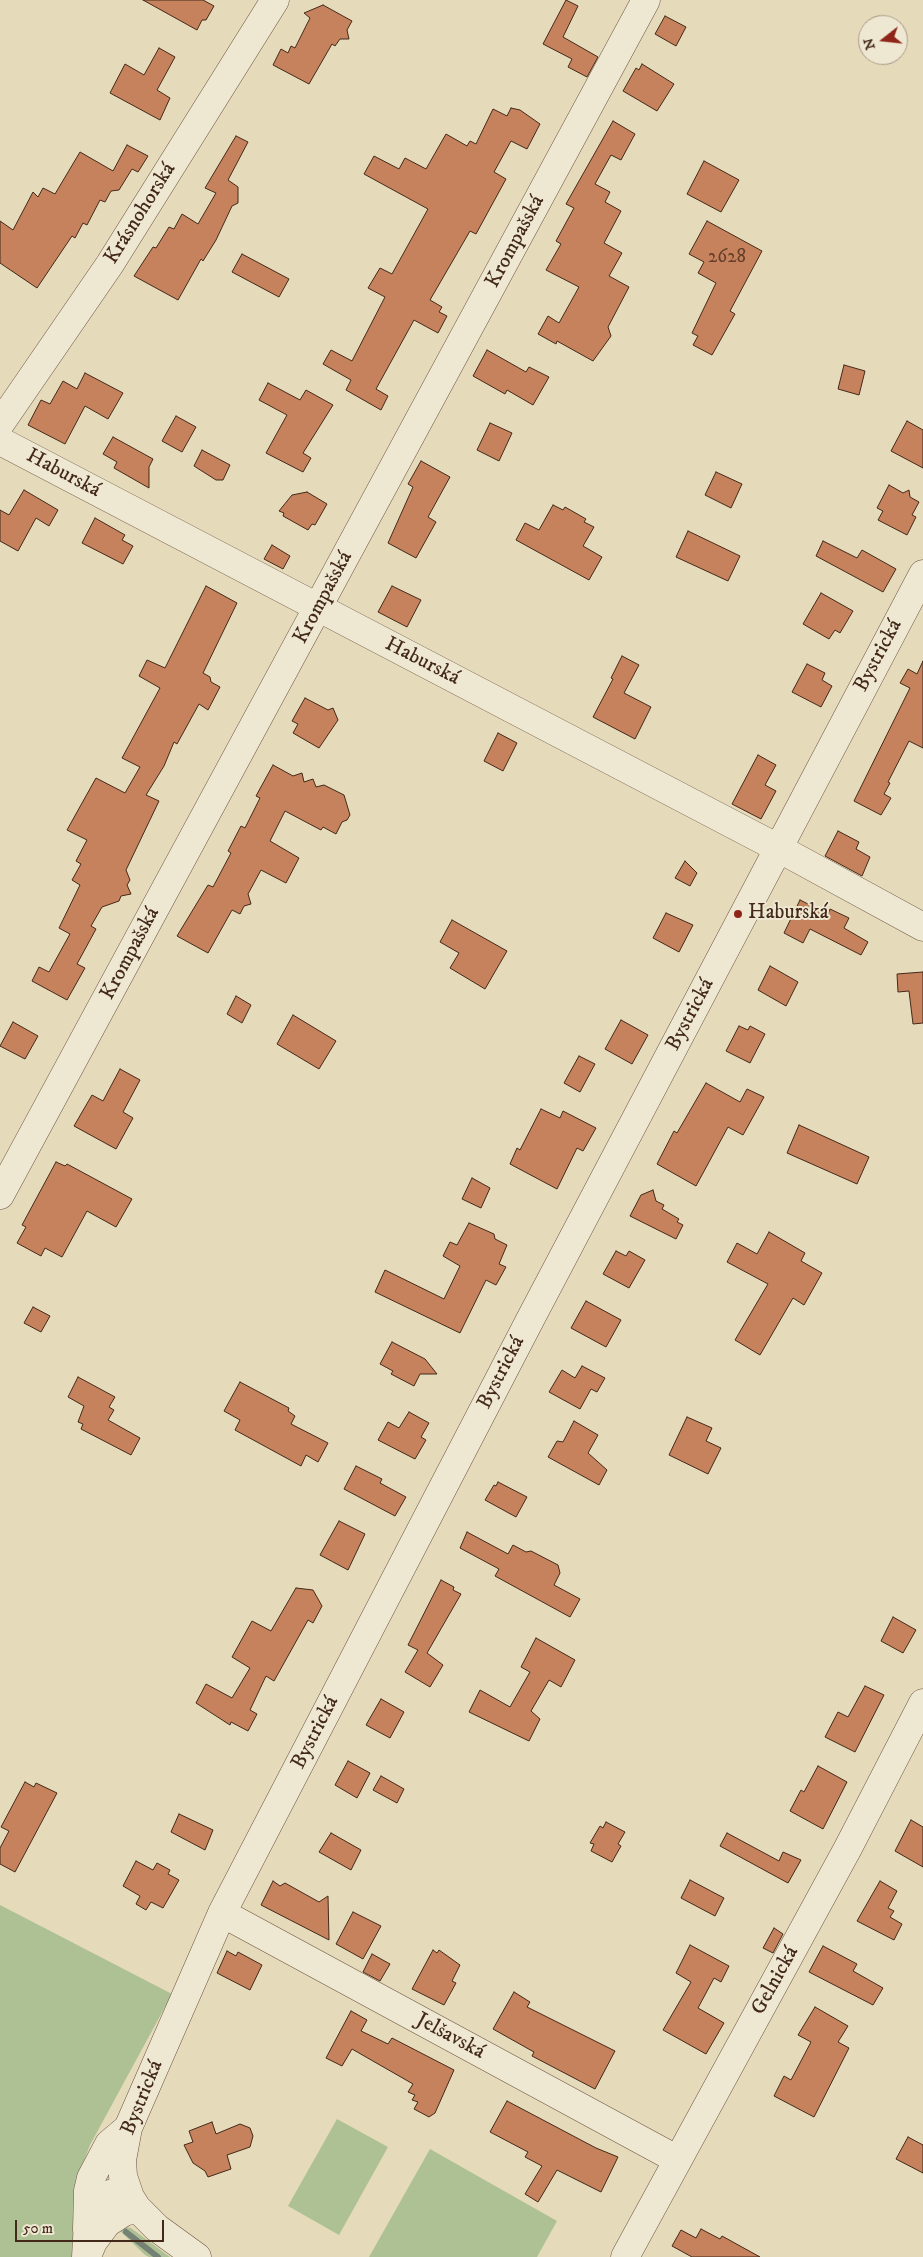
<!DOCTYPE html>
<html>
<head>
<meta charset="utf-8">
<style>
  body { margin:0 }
  #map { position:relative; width:923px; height:2257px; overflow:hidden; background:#e5daba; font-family:"IM FELL DW Pica",serif }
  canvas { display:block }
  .north { position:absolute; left:858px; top:15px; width:50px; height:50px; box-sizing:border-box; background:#eee7d2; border:1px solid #aa9b88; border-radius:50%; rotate:254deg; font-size:14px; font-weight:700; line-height:20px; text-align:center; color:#432919 }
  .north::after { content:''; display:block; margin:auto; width:18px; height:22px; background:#8f2418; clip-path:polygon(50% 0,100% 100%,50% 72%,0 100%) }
  .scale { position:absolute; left:15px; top:2220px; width:149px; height:22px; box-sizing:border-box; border:2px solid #432919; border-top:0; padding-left:6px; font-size:15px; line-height:18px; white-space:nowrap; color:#432919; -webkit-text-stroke:4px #eee7d2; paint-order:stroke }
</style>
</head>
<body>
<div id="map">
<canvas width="923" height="2257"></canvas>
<div class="north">N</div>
<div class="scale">50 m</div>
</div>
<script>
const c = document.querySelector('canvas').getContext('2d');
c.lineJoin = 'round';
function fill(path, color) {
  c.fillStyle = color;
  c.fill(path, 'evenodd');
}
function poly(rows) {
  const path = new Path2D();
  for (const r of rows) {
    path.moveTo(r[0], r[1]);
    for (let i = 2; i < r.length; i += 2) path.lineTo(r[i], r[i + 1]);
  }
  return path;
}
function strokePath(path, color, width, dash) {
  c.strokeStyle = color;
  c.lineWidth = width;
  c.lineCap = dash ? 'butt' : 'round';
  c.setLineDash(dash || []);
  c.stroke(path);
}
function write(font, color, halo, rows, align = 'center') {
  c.font = font + ' "IM FELL DW Pica",serif';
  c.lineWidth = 4;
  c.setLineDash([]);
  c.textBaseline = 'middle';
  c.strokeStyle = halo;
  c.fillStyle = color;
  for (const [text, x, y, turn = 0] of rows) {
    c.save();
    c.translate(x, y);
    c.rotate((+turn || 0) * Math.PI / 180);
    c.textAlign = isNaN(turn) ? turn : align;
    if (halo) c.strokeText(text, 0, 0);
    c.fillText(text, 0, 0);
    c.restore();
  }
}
fill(poly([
  [0,1905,172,1994,90,2145,79,2174,74,2257,0,2257],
  [337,2119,388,2147,339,2235,288,2206],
  [430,2149,557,2221,537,2257,369,2257],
  [125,2227,131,2228,170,2257,149,2257,145,2255,117,2228]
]), '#aec195');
strokePath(poly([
  [126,2232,158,2257]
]), '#758174', 6);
const building = poly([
  [143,0,203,0,214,6,206,20,202,20,197,30,143,0],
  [566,0,578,6,563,37,598,57,587,77,568,67,572,59,543,44,566,0],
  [323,5,352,21,347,30,349,39,340,39,335,46,332,44,309,84,273,65,281,49,288,53,291,46,295,48,310,18,304,13,323,5],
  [665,16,686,27,676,46,655,34,665,16],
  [159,48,175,57,157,90,170,98,160,120,110,93,125,64,144,75,159,48],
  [642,64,674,84,657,111,623,91,636,68,639,70,642,64],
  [511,108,520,110,540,124,527,149,511,141,494,172,506,179,476,234,470,231,430,300,442,307,439,312,447,316,438,333,414,320,376,389,388,396,381,410,346,390,351,380,323,364,331,350,352,361,385,297,368,288,380,268,392,274,428,209,364,174,374,156,399,169,405,158,426,169,446,134,467,146,470,141,476,144,493,109,507,116,511,108],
  [613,121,635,134,621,160,611,155,595,184,610,192,605,202,621,211,604,243,622,253,609,276,629,287,608,327,611,336,593,361,557,341,556,344,538,334,548,316,559,323,579,287,546,270,561,244,556,241,574,208,566,204,613,121],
  [236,136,248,142,228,180,238,187,238,203,232,206,216,240,203,261,201,259,178,300,134,276,153,247,156,248,169,227,174,229,182,214,198,224,216,193,205,188,236,136],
  [127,145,148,156,138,172,132,169,119,190,111,191,105,202,100,200,87,225,83,223,75,238,72,236,37,288,0,263,0,221,13,230,33,192,38,197,43,188,55,194,80,152,113,171,127,145],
  [704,161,739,180,721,212,687,194,704,161],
  [707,221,762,251,730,311,735,314,712,355,693,345,698,336,692,333,716,283,698,273,704,262,689,254,707,221],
  [242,254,289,279,279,297,232,272,242,254],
  [487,350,526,372,529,367,549,377,533,405,507,390,505,394,473,376,487,350],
  [844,365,865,371,859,395,838,389,844,365],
  [85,373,123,393,108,419,85,406,65,444,28,425,41,400,50,404,63,381,77,389,85,373],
  [268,383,300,400,306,390,333,405,303,453,311,458,303,472,266,453,287,415,259,400,268,383],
  [176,416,196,427,182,452,162,441,176,416],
  [907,421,923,430,923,468,891,451,907,421],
  [490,423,512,433,499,461,477,450,490,423],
  [113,437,153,459,149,467,149,488,114,468,117,462,103,454,113,437],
  [202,450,230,465,223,480,216,480,194,466,202,450],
  [421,461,450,477,428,517,436,522,416,558,388,543,413,487,408,484,421,461],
  [716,472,742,484,731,508,705,495,716,472],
  [889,485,903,493,909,490,910,497,919,502,912,515,916,517,907,535,878,520,883,511,877,508,889,485],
  [24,490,58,510,49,526,36,518,18,551,0,541,0,510,9,515,24,490],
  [307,492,327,504,315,525,312,524,308,530,283,516,284,513,279,511,292,495,307,492],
  [553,505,563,510,565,507,586,519,584,522,594,527,583,546,602,557,589,580,516,540,525,523,539,530,553,505],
  [95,518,125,535,122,540,133,546,123,564,82,543,95,518],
  [688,531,740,556,728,581,676,557,688,531],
  [823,541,857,558,862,550,896,569,883,592,816,556,823,541],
  [272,545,290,556,283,569,264,559,272,545],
  [206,586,237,603,203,673,210,677,211,682,220,687,208,710,199,704,177,744,174,742,164,766,146,795,159,801,126,870,130,880,127,885,131,894,121,896,119,901,102,907,91,926,96,929,77,964,85,968,67,1000,32,981,39,967,49,972,70,934,59,928,80,885,72,880,81,864,76,861,87,840,67,830,96,778,125,793,140,767,122,758,160,688,139,676,147,660,165,668,206,586],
  [392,586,421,600,407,627,378,612,392,586],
  [821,593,853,611,840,633,835,630,829,639,803,624,821,593],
  [622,656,639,665,624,693,651,707,635,739,593,717,613,679,611,678,622,656],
  [923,661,923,748,909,741,888,782,890,783,884,794,891,798,881,815,854,801,910,688,900,683,908,669,917,674,923,661],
  [807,664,825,673,822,680,832,686,821,707,792,692,807,664],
  [305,698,328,710,333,708,338,720,319,748,293,733,298,724,292,721,305,698],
  [498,733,517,743,503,771,484,761,498,733],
  [758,755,776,765,765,785,776,791,761,819,732,804,758,755],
  [273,765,293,776,302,773,304,782,313,779,316,787,324,785,344,795,350,815,347,820,342,822,336,834,323,827,321,830,285,811,270,841,299,858,286,883,261,870,248,894,251,904,244,906,240,914,232,910,208,953,177,936,208,885,213,887,231,853,228,851,241,826,245,828,260,798,256,796,273,765],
  [838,831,859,842,856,849,870,857,862,876,825,856,838,831],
  [685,861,697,873,690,886,675,878,685,861],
  [800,900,828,914,830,909,849,918,844,928,868,942,861,955,810,929,803,943,784,933,800,900],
  [666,913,693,925,679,952,653,938,666,913],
  [452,920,507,951,485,989,450,968,459,953,440,942,452,920],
  [770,966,798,982,786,1006,758,990,770,966],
  [923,972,923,1023,913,1024,909,991,898,992,897,974,923,972],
  [236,996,251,1005,242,1023,227,1014,236,996],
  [293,1015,336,1041,319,1069,277,1044,293,1015],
  [621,1020,648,1035,632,1064,605,1049,621,1020],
  [13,1022,38,1036,25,1059,0,1046,13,1022],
  [739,1026,748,1030,750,1026,765,1034,750,1063,726,1051,739,1026],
  [579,1056,595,1064,580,1092,564,1083,579,1056],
  [120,1069,140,1080,123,1112,133,1118,116,1149,74,1126,92,1095,103,1101,120,1069],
  [706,1083,740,1102,747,1089,764,1097,743,1135,728,1127,696,1186,657,1164,674,1131,677,1133,706,1083],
  [541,1109,560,1118,563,1111,596,1128,583,1151,577,1148,557,1189,510,1164,517,1148,520,1150,541,1109],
  [799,1125,869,1157,857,1184,787,1153,799,1125],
  [56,1162,65,1166,67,1164,132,1199,116,1227,87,1211,62,1257,45,1248,41,1256,17,1243,26,1227,22,1225,56,1162],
  [472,1178,490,1188,481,1208,462,1199,472,1178],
  [653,1190,656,1201,664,1205,662,1209,679,1219,677,1222,683,1225,676,1239,630,1216,641,1195,653,1190],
  [469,1223,494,1234,495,1239,507,1245,499,1264,506,1267,496,1285,486,1280,460,1333,375,1292,385,1270,444,1299,460,1266,443,1256,450,1242,457,1245,469,1223],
  [769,1232,805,1253,801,1261,822,1273,804,1305,793,1298,760,1355,735,1340,768,1284,727,1262,737,1243,757,1254,769,1232],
  [616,1251,626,1256,629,1251,645,1260,629,1288,603,1274,616,1251],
  [586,1301,621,1320,606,1347,571,1328,586,1301],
  [33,1307,50,1316,41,1332,24,1323,33,1307],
  [392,1342,425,1359,437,1374,420,1374,414,1386,391,1374,393,1371,380,1364,392,1342],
  [582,1366,605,1378,597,1392,591,1389,580,1409,549,1392,562,1370,575,1378,582,1366],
  [78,1377,115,1397,109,1407,114,1410,108,1420,140,1438,131,1455,81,1429,83,1424,78,1422,84,1406,68,1397,78,1377],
  [240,1382,289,1408,288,1411,295,1416,291,1424,328,1443,318,1462,306,1455,301,1466,235,1430,240,1420,224,1411,240,1382],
  [409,1412,429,1423,421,1437,426,1440,415,1459,378,1440,388,1422,399,1428,409,1412],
  [687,1417,712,1428,706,1441,721,1448,708,1474,669,1455,687,1417],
  [574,1421,598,1435,588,1453,607,1470,599,1485,548,1457,557,1441,563,1442,574,1421],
  [356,1466,382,1479,380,1483,406,1497,395,1516,344,1489,356,1466],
  [498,1482,527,1497,516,1517,485,1500,494,1485,496,1486,498,1482],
  [339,1521,365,1534,348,1570,320,1555,339,1521],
  [467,1532,508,1554,513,1545,526,1552,531,1551,558,1565,560,1573,554,1585,580,1599,570,1617,495,1576,499,1569,460,1548,467,1532],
  [441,1580,454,1587,453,1590,461,1594,427,1653,443,1665,430,1687,405,1672,418,1650,408,1645,441,1580],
  [296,1588,313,1590,322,1606,313,1623,308,1620,274,1681,266,1676,250,1710,257,1714,248,1731,231,1722,230,1725,196,1703,206,1684,232,1698,250,1668,232,1657,252,1621,271,1631,296,1588],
  [893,1617,916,1630,903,1653,881,1641,893,1617],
  [536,1638,575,1660,561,1687,549,1680,531,1711,540,1719,529,1741,469,1712,480,1690,510,1707,530,1672,521,1667,536,1638],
  [865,1686,884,1695,855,1752,825,1737,838,1712,848,1717,865,1686],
  [381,1699,404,1712,390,1738,366,1725,381,1699],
  [348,1761,370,1773,357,1798,335,1785,348,1761],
  [818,1766,847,1782,823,1829,790,1811,801,1790,804,1792,818,1766],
  [381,1776,404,1789,397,1803,373,1790,381,1776],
  [25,1782,34,1787,36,1783,57,1793,15,1872,0,1864,0,1848,9,1831,1,1827,25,1782],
  [179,1814,213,1830,205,1850,171,1832,179,1814],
  [911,1820,923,1827,923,1867,895,1851,911,1820],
  [606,1822,625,1832,618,1844,621,1846,612,1862,591,1851,594,1844,590,1843,600,1826,603,1828,606,1822],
  [331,1833,361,1850,351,1870,319,1852,331,1833],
  [727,1833,779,1861,783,1852,801,1860,788,1883,720,1846,727,1833],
  [136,1861,153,1870,157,1863,170,1870,168,1874,179,1880,163,1908,151,1902,146,1910,136,1904,140,1896,123,1886,136,1861],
  [690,1880,724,1898,715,1916,681,1898,690,1880],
  [273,1881,280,1886,285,1883,319,1902,328,1896,329,1940,261,1905,273,1881],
  [880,1881,897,1891,888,1908,894,1911,890,1917,902,1924,894,1940,857,1921,880,1881],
  [353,1912,381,1926,363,1959,336,1944,353,1912],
  [774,1928,783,1934,773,1953,763,1948,774,1928],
  [690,1945,729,1966,721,1982,714,1978,698,2008,724,2023,706,2054,663,2030,691,1982,676,1973,690,1945],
  [823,1946,857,1964,853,1971,883,1988,873,2005,809,1972,823,1946],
  [433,1950,437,1953,439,1950,460,1965,452,1981,456,1983,444,2005,412,1989,433,1950],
  [227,1951,236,1956,238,1952,262,1965,250,1990,217,1973,227,1951],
  [372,1954,390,1964,380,1981,363,1972,372,1954],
  [514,1992,530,2002,527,2007,615,2051,595,2089,532,2056,534,2052,493,2029,514,1992],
  [815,2007,848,2026,838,2042,849,2048,814,2117,774,2096,784,2076,791,2080,811,2042,798,2035,815,2007],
  [351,2011,367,2020,361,2031,388,2044,392,2038,454,2070,435,2113,429,2117,414,2109,418,2102,412,2100,415,2095,408,2092,413,2084,352,2049,342,2066,326,2058,351,2011],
  [507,2101,596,2148,618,2157,601,2192,557,2170,538,2202,525,2194,542,2166,525,2157,528,2152,490,2132,507,2101],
  [212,2122,216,2134,240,2124,250,2128,253,2136,250,2147,227,2155,231,2169,208,2177,205,2171,193,2163,184,2145,193,2142,189,2131,212,2122],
  [908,2137,923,2145,923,2173,896,2159,908,2137],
  [701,2229,720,2239,722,2236,760,2257,692,2257,672,2246,681,2230,696,2238,701,2229]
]);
fill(building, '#c6825d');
strokePath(building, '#432919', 1);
const minor = poly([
  [0,424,110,264,275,0],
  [0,441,778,848,923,927],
  [0,1195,646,0],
  [222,1913,678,2160],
  [87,2230,88,2191,91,2178,109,2144,128,2128],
  [87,2256,93,2242,107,2223,124,2212,137,2208],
  [86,2257,88,2222,93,2205,102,2197,126,2188],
  [197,2257,157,2228,137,2208,130,2197,123,2176,122,2160,128,2128,222,1913,532,1316,923,574],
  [625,2257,848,1848,923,1703]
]);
strokePath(minor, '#6c5541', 29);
strokePath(minor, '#eee7d2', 28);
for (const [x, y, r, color] of [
  [738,914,5,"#8f2418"]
]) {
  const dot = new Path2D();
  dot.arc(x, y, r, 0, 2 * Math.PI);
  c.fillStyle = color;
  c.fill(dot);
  strokePath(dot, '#eee7d2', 2);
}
write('19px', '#643f2a', null, [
  ["2628",727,258]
]);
write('21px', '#432919', '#eee7d2', [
  ["Krásnohorská",141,214,-58],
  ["Krompašská",516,242,-62],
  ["Haburská",63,474,28],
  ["Krompašská",324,598,-62],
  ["Bystrická",879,656,-62],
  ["Haburská",422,662,27],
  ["Krompašská",131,954,-62],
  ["Bystrická",691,1015,-62],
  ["Bystrická",502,1373,-63],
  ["Bystrická",316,1733,-63],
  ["Gelnická",776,1981,-61],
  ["Jelšavská",450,2037,28],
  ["Bystrická",143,2098,-68]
]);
write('21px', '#432919', '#eee7d2', [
  ["Haburská",748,914]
], 'left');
</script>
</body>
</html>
